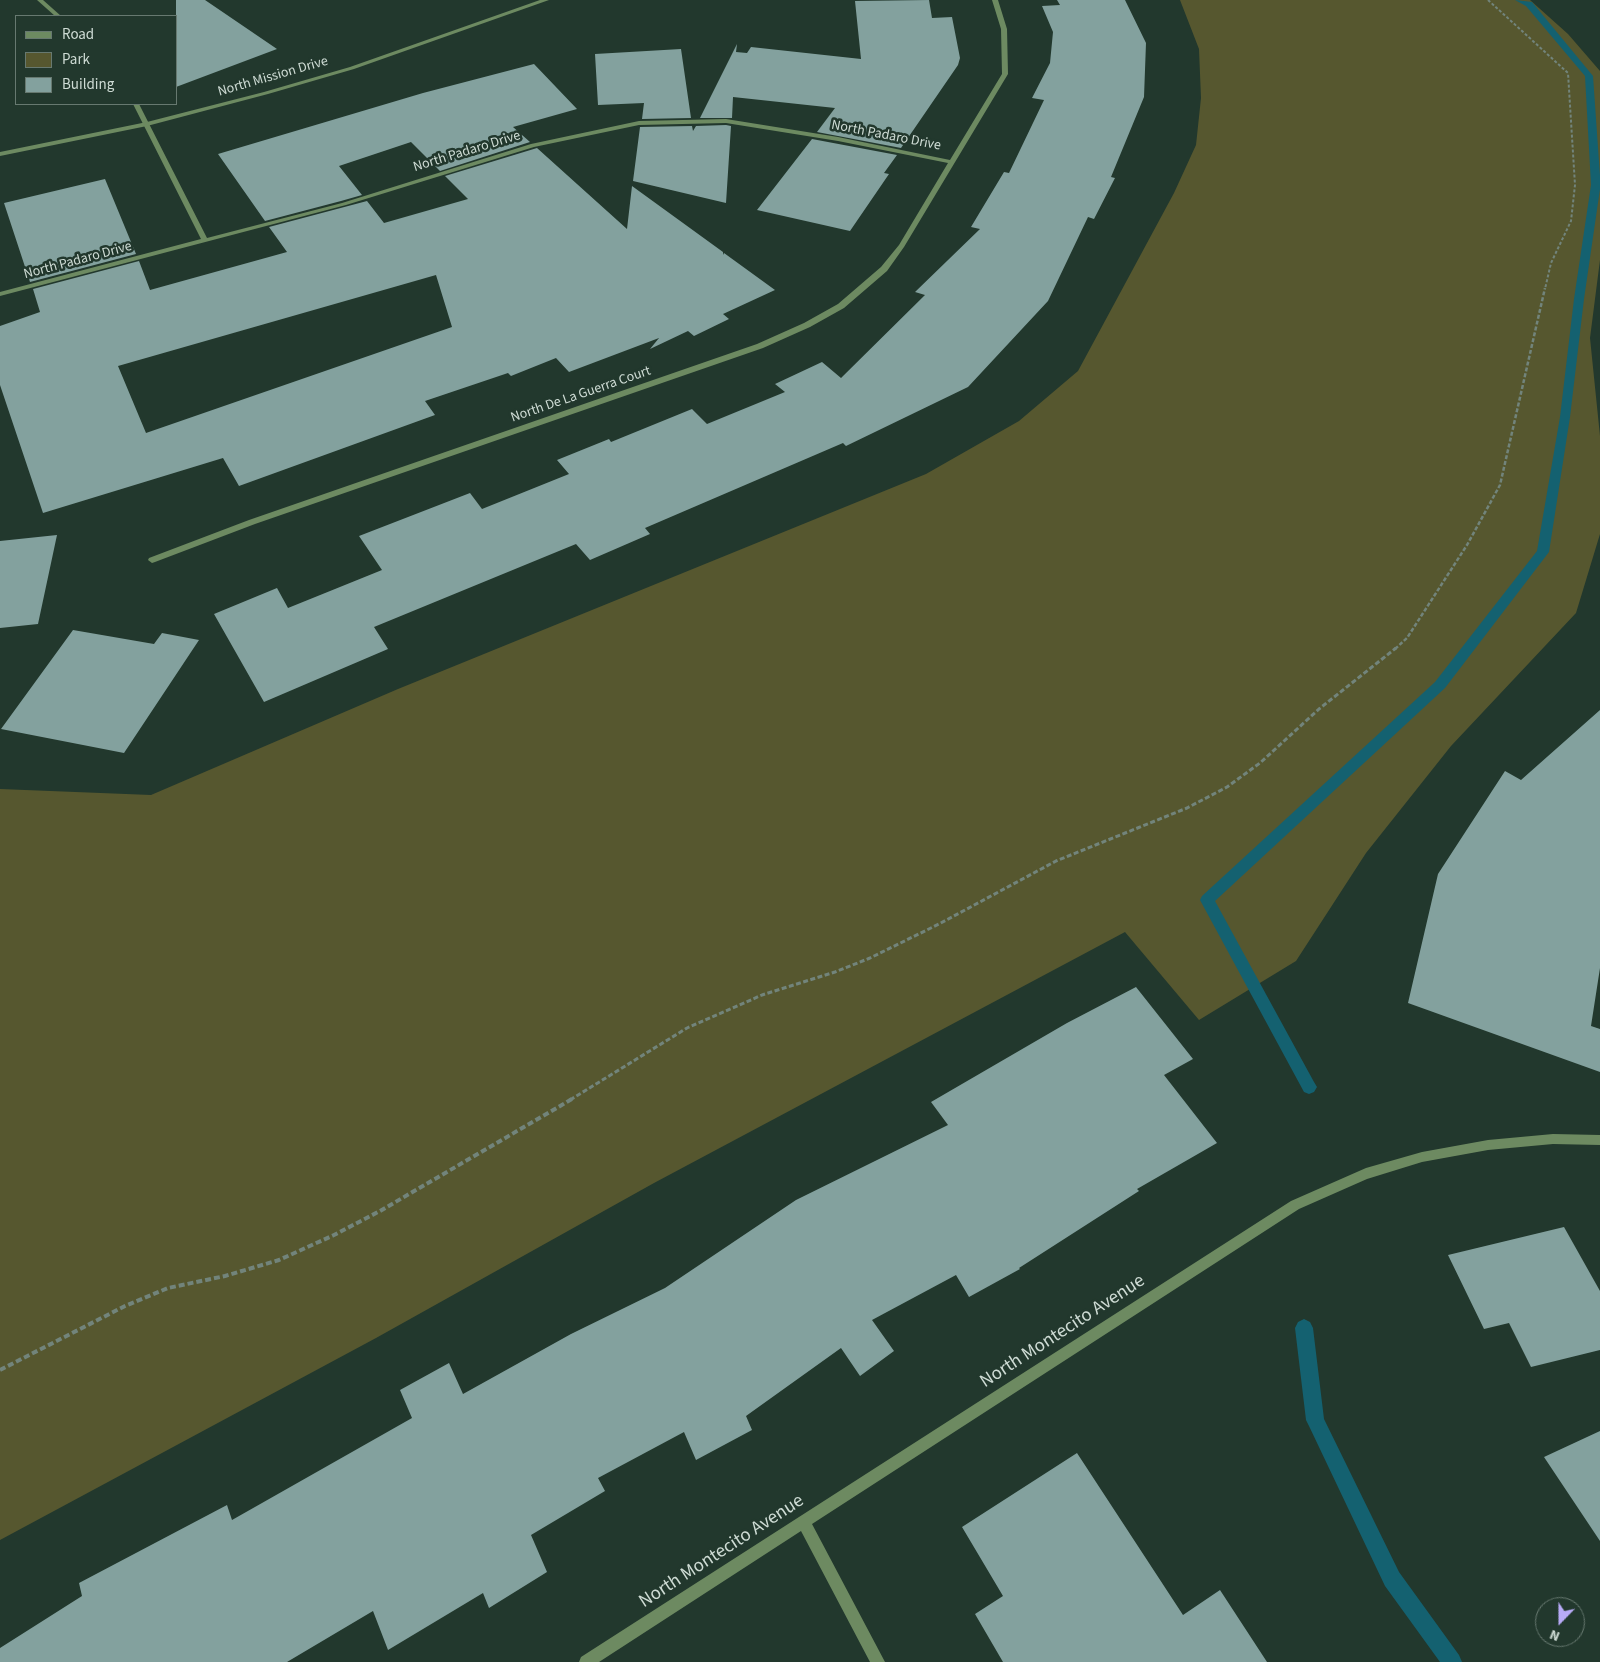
<!DOCTYPE html>
<html>
<head>
<meta charset="utf-8">
<style>
  body { margin:0 }
  #map { position:relative; width:1600px; height:1662px; overflow:hidden; background:#22382d; font-family:"Source Sans 3",sans-serif }
  canvas { display:block }
  .legend { position:absolute; left:15px; top:15px; width:162px; height:90px; box-sizing:border-box; background:#22382d; border:1px solid #677970; margin:0; padding:6px 9px; list-style:none; font-size:15px; color:#cedbd4 }
  .legend li { display:flex; align-items:center; gap:10px; height:25px }
  .legend b { width:25px; border:1px solid #677970 }
  .north { position:absolute; left:1535px; top:1597px; width:50px; height:50px; box-sizing:border-box; background:#22382d; border:1px solid #677970; border-radius:50%; rotate:202deg; font-size:14px; font-weight:700; line-height:20px; text-align:center; color:#cedbd4 }
  .north::after { content:''; display:block; margin:auto; width:18px; height:22px; background:#b8abf7; clip-path:polygon(50% 0,100% 100%,50% 72%,0 100%) }
</style>
</head>
<body>
<div id="map">
<canvas width="1600" height="1662"></canvas>
<ul class="legend">
<li><b style="height:6px;background:#6d8a61"></b>Road</li>
<li><b style="height:14px;background:#56572f"></b>Park</li>
<li><b style="height:14px;background:#83a19e"></b>Building</li>
</ul>
<div class="north">N</div>
</div>
<script>
const c = document.querySelector('canvas').getContext('2d');
c.lineJoin = 'round';
function fill(path, color) {
  c.fillStyle = color;
  c.fill(path, 'evenodd');
}
function poly(rows) {
  const path = new Path2D();
  for (const r of rows) {
    path.moveTo(r[0], r[1]);
    for (let i = 2; i < r.length; i += 2) path.lineTo(r[i], r[i + 1]);
  }
  return path;
}
function strokePath(path, color, width, dash) {
  c.strokeStyle = color;
  c.lineWidth = width;
  c.lineCap = dash ? 'butt' : 'round';
  c.setLineDash(dash || []);
  c.stroke(path);
}
function write(font, color, halo, rows, align = 'center') {
  c.font = font + ' "Source Sans 3",sans-serif';
  c.lineWidth = 5;
  c.setLineDash([]);
  c.textBaseline = 'middle';
  c.strokeStyle = halo;
  c.fillStyle = color;
  for (const [text, x, y, turn = 0] of rows) {
    c.save();
    c.translate(x, y);
    c.rotate((+turn || 0) * Math.PI / 180);
    c.textAlign = isNaN(turn) ? turn : align;
    if (halo) c.strokeText(text, 0, 0);
    c.fillText(text, 0, 0);
    c.restore();
  }
}
fill(poly([
  [1180,0,1530,0,1568,34,1600,71,1600,260,1590,338,1600,436,1600,534,1576,613,1451,746,1366,853,1296,961,1199,1020,1125,932,654,1183,376,1338,0,1540,0,789,151,795,398,689,926,474,1019,421,1078,371,1174,193,1196,145,1201,98,1199,49]
]), '#56572f');
fill(poly([
  [1515,0,1532,2,1593,76,1600,176,1600,189,1584,299,1570,417,1549,552,1445,688,1215,901,1314,1082,1317,1087,1314,1092,1309,1094,1304,1092,1200,900,1202,896,1435,682,1537,551,1560,417,1574,299,1591,185,1585,76,1526,6,1515,0],
  [1304,1319,1310,1322,1313,1328,1324,1419,1399,1572,1459,1655,1462,1662,1440,1662,1385,1586,1309,1426,1306,1420,1295,1328,1298,1322,1304,1319]
]), '#146170');
fill(poly([
  [176,0,205,0,277,49,176,87],
  [929,0,932,18,952,17,960,58,958,65,901,148,817,132,835,108,733,97,732,118,700,118,737,44,736,52,747,53,751,47,861,59,855,1],
  [1057,0,1125,0,1146,43,1144,97,1111,177,1115,178,1094,219,1088,217,1048,301,968,387,846,446,843,443,645,528,650,534,590,560,576,544,374,627,388,649,264,702,214,614,277,588,288,608,382,570,359,536,470,493,482,509,569,474,557,460,609,439,611,442,692,409,707,424,785,392,775,384,822,362,841,378,925,295,915,292,980,229,971,227,1004,172,1009,173,1044,100,1032,98,1050,63,1053,32,1042,6,1060,5],
  [681,49,691,118,642,119,644,103,598,105,595,54],
  [534,64,577,109,513,127,530,142,440,171,411,142,339,166,362,195,341,201,265,221,218,154,423,93],
  [726,125,731,126,726,203,633,181,640,127,692,126,693,131,696,126],
  [812,139,897,155,884,173,889,174,850,231,757,210],
  [537,148,627,229,632,186,723,252,723,255,724,253,775,290,723,314,729,319,694,336,688,331,650,349,659,338,569,372,556,358,511,376,508,373,425,401,435,415,239,486,223,458,43,513,0,385,0,326,40,312,33,289,139,261,150,290,287,252,269,227,367,201,384,223,468,199,445,176],
  [436,275,452,327,146,433,118,366],
  [105,179,136,254,30,282,4,203],
  [57,535,38,624,0,628,0,541],
  [73,630,154,644,162,633,199,640,124,753,1,729],
  [1600,710,1600,968,1591,1026,1600,1029,1600,1072,1408,1003,1438,874,1505,771,1521,780],
  [1136,987,1193,1059,1164,1075,1217,1143,1137,1189,1139,1191,1019,1268,1020,1269,969,1297,956,1275,872,1320,894,1351,860,1376,841,1348,746,1416,752,1430,696,1460,684,1432,598,1478,605,1491,531,1535,547,1572,489,1608,483,1593,388,1650,373,1611,287,1662,0,1662,0,1648,82,1596,79,1583,227,1505,232,1520,412,1418,400,1390,449,1363,463,1394,571,1334,665,1288,796,1200,948,1125,931,1102,1067,1023],
  [1564,1227,1600,1291,1600,1350,1531,1367,1509,1323,1484,1329,1448,1255],
  [1600,1431,1600,1541,1544,1457],
  [1077,1453,1183,1615,1220,1590,1267,1662,1003,1662,975,1614,1003,1596,962,1527]
]), '#83a19e');
strokePath(poly([
  [1488,0,1568,73,1575,185,1571,221,1551,263,1545,289]
]), '#72847b', 2, [3, 2]);
strokePath(poly([
  [1395,649,1407,638,1467,545,1500,485,1545,288]
]), '#72847b', 2.5, [4, 2]);
strokePath(poly([
  [570,1100,687,1028,762,995,835,972,870,958,939,924,1056,861,1187,808,1227,787,1260,763,1319,709,1396,648]
]), '#72847b', 3, [5, 2.5]);
strokePath(poly([
  [0,1370,125,1306,168,1288,225,1276,279,1260,334,1235,380,1211,572,1099]
]), '#72847b', 4, [6, 3]);
fill(poly([
  [37,0,43,0,61,16,55,16,37,0],
  [992,0,998,0,1007,29,1008,74,904,247,887,271,844,308,810,327,763,348,255,524,155,562,152,563,148,560,149,558,249,520,757,344,804,323,838,304,881,267,899,245,948,163,838,141,726,123,639,125,534,147,346,205,0,296,0,292,201,239,133,104,139,104,207,238,342,203,531,144,639,121,726,119,838,137,950,160,1002,74,1001,29,992,0],
  [1553,1134,1600,1135,1600,1145,1553,1144,1488,1150,1422,1162,1367,1179,1299,1209,812,1524,885,1662,870,1662,801,1531,599,1662,579,1662,581,1657,1291,1201,1366,1168,1422,1152,1488,1140,1553,1134]
]), '#6d8a61');
fill(poly([
  [540,0,549,0,354,69,268,94,147,126,0,156,0,152,147,122,264,92,350,67,540,0]
]), '#6d8a61');
write('14px', '#cedbd4', '#22382d', [
  ["North Mission Drive",273,77,-16],
  ["North Padaro Drive",886,136,11],
  ["North Padaro Drive",467,152,-17],
  ["North Padaro Drive",78,261,-15],
  ["North De La Guerra Court",581,395,-19]
]);
write('19px', '#cedbd4', '#22382d', [
  ["North Montecito Avenue",1063,1332,-33],
  ["North Montecito Avenue",722,1552,-33]
]);
</script>
</body>
</html>
